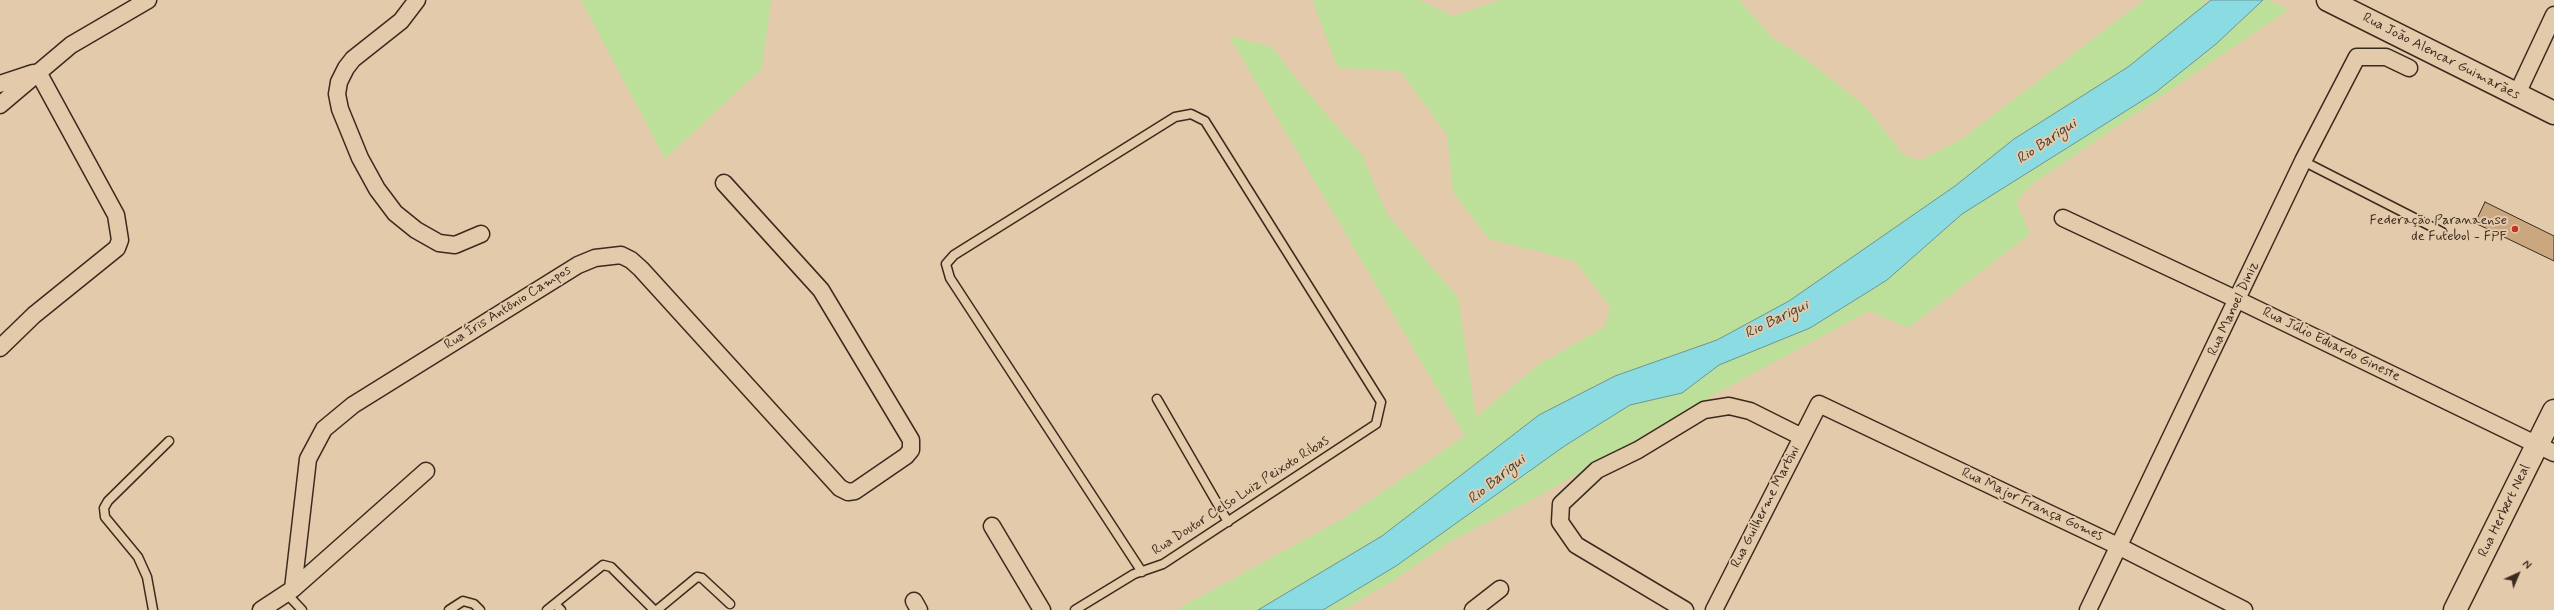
<!DOCTYPE html>
<html>
<head>
<meta charset="utf-8">
<style>
  body { margin:0 }
  #map { position:relative; width:2554px; height:610px; overflow:hidden; background:#e3caab; font-family:Mynerve,sans-serif }
  canvas { display:block }
  .north { position:absolute; left:2498px; top:554px; width:40px; height:40px; -webkit-text-stroke:3px #e3caab; paint-order:stroke; rotate:44deg; font-size:11px; font-weight:700; line-height:16px; text-align:center; color:#3b2a1e }
  .north::after { content:''; display:block; margin:auto; width:14px; height:18px; background:#3b2a1e; clip-path:polygon(50% 0,100% 100%,50% 72%,0 100%) }
</style>
</head>
<body>
<div id="map">
<canvas width="2554" height="610"></canvas>
<div class="north">N</div>
</div>
<script>
const c = document.querySelector('canvas').getContext('2d');
c.lineJoin = 'round';
function fill(path, color) {
  c.fillStyle = color;
  c.fill(path, 'evenodd');
}
function poly(rows) {
  const path = new Path2D();
  for (const r of rows) {
    path.moveTo(r[0], r[1]);
    for (let i = 2; i < r.length; i += 2) path.lineTo(r[i], r[i + 1]);
  }
  return path;
}
function strokePath(path, color, width, dash) {
  c.strokeStyle = color;
  c.lineWidth = width;
  c.lineCap = dash ? 'butt' : 'round';
  c.setLineDash(dash || []);
  c.stroke(path);
}
function write(font, color, halo, rows, align = 'center') {
  c.font = font + ' Mynerve,sans-serif';
  c.lineWidth = 4;
  c.setLineDash([]);
  c.textBaseline = 'middle';
  c.strokeStyle = halo;
  c.fillStyle = color;
  for (const [text, x, y, turn = 0] of rows) {
    c.save();
    c.translate(x, y);
    c.rotate((+turn || 0) * Math.PI / 180);
    c.textAlign = isNaN(turn) ? turn : align;
    if (halo) c.strokeText(text, 0, 0);
    c.fillText(text, 0, 0);
    c.restore();
  }
}
fill(poly([
  [581,0,771,0,762,68,665,159],
  [1315,0,1420,0,1453,16,1500,0,1739,0,1773,38,1803,57,1864,105,1903,154,1919,161,1962,139,2144,0,2206,0,2206,5,2128,67,2014,139,1955,186,1789,301,1717,340,1615,376,1539,415,1382,536,1258,610,1176,610,1344,518,1465,436,1229,36,1272,47,1297,80,1362,155,1387,214,1458,298,1476,417,1538,365,1605,327,1610,307,1575,261,1489,239,1453,192,1447,135,1400,71,1338,68,1313,2],
  [2263,0,2269,0,2288,10,2032,184,2016,202,2030,234,1908,328,1869,311,1706,399,1539,496,1451,541,1394,580,1343,610,1323,610,1396,566,1566,445,1630,405,1682,393,1719,365,1810,328,1887,280,1962,214,2156,92,2216,44]
]), '#bcdf99');
const water = poly([
  [2211,0,2263,0,2216,44,2156,92,1962,214,1887,280,1810,328,1719,365,1682,393,1630,405,1566,445,1396,566,1323,610,1258,610,1382,536,1539,415,1615,376,1717,340,1789,301,1955,186,2014,139,2128,67,2211,0]
]);
fill(water, '#8bdce2');
strokePath(water, '#6b9594', 1);
const building = poly([
  [2485,202,2554,236,2554,261,2475,223,2485,202]
]);
fill(building, '#cba77f');
strokePath(building, '#3b2a1e', 1);
const lane = poly([
  [2303,161,2442,232],
  [1157,399,1228,522],
  [287,594,302,610],
  [555,604,561,610],
  [153,610,147,577,138,557,105,517,104,508,108,501,169,441],
  [449,610,463,601,474,604,480,610],
  [547,610,603,565,611,567,654,610],
  [657,610,697,577,702,578,730,604],
  [1075,610,1134,574,1163,564,1376,424,1381,402,1205,121,1191,114,1175,117,954,255,946,264,950,278,1142,572]
]);
const street = poly([
  [417,0,401,21,353,59,346,68,339,82,337,94,340,109,360,158,377,189,395,213,416,230,439,243,455,245,481,234],
  [0,84,33,73],
  [2516,96,2554,15],
  [0,105,71,45,148,0],
  [2063,218,2238,300,2554,453],
  [0,348,34,315,117,248,120,240,116,215,38,72],
  [992,526,1042,610],
  [293,589,426,471],
  [914,601,919,610],
  [261,610,293,589,308,459,324,429,353,405,578,265,595,258,621,255,631,260,641,269,840,488,848,492,855,491,906,456,911,450,911,440,821,290,724,183],
  [1473,610,1500,589],
  [1685,610,1576,545,1560,522,1561,504,1597,470,1638,450,1704,410,1729,406,1750,411,1802,437],
  [1714,610,1819,404,2120,547,2244,610],
  [2088,610,2303,161,2357,57,2386,57,2409,68]
]);
const secondary = poly([
  [2328,0,2554,113],
  [2455,610,2554,411]
]);
strokePath(lane, '#3b2a1e', 11);
strokePath(street, '#3b2a1e', 19);
strokePath(secondary, '#3b2a1e', 25);
strokePath(lane, '#e3caab', 8);
strokePath(street, '#e3caab', 16);
strokePath(secondary, '#e3caab', 22);
for (const [x, y, r, color] of [
  [2515,229,4,"#c8321e"]
]) {
  const dot = new Path2D();
  dot.arc(x, y, r, 0, 2 * Math.PI);
  c.fillStyle = color;
  c.fill(dot);
  strokePath(dot, '#e3caab', 1.5);
}
write('14px', '#3b2a1e', '#e3caab', [
  ["Rua João Alencar Guimarães",2441,57,27],
  ["Rua Íris Antônio Campos",508,308,-32],
  ["Rua Manoel Diniz",2234,309,-65],
  ["Rua Júlio Eduardo Gineste",2331,345,26],
  ["Rua Doutor Celso Luiz Peixoto Ribas",1241,496,-33],
  ["Rua Major França Gomes",2032,505,25],
  ["Rua Guilherme Martini",1766,507,-63],
  ["Rua Herbert Neal",2505,511,-64]
]);
write('14px', '#3b2a1e', '#e3caab', [
  ["Federação Paranaense",2507,221],
  ["de Futebol - FPF",2507,237]
], 'right');
write('italic 15px', '#433c32', '#e3caab', [
  ["Rio Barigui",2047,142,-34],
  ["Rio Barigui",1777,320,-26],
  ["Rio Barigui",1497,480,-39]
]);
</script>
</body>
</html>
